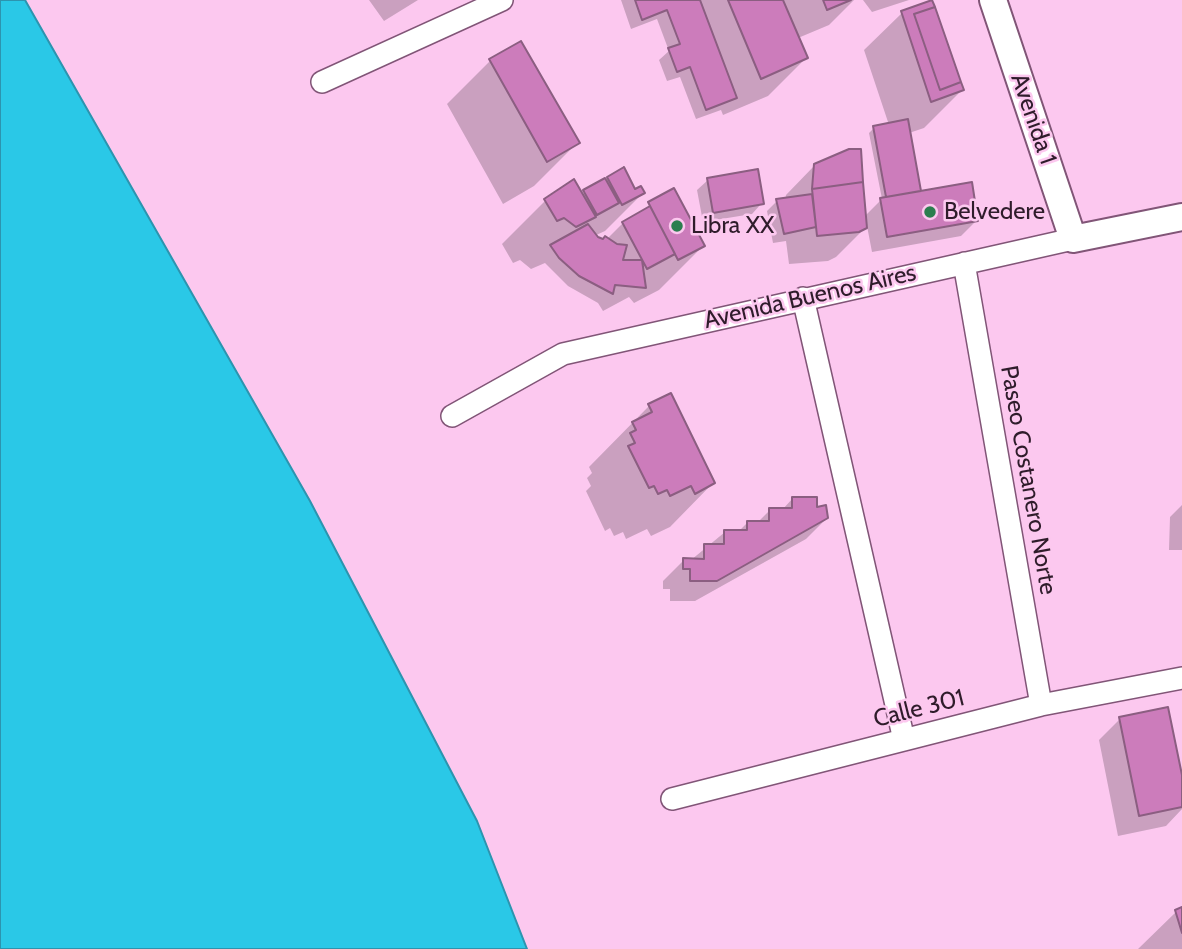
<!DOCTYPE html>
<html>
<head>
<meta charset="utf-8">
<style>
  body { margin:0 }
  canvas { display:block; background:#fcc8ef }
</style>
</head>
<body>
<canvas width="1182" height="949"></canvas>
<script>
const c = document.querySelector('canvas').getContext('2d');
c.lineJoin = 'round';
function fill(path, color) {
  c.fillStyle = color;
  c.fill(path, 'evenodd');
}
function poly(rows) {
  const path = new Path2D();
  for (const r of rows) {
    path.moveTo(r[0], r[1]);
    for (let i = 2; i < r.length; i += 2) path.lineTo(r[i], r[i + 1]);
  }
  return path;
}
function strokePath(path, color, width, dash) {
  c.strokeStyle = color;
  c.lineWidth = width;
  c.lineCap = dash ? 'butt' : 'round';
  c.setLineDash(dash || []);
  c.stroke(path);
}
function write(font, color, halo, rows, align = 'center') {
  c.font = font + ' Cabin,sans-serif';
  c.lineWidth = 5;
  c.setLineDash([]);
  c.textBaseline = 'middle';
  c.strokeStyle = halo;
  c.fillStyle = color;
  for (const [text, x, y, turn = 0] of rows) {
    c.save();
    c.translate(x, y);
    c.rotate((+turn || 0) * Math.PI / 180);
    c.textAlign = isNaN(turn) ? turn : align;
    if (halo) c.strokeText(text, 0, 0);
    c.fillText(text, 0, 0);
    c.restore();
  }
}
const water = poly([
  [0,0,25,0,310,501,477,821,527,949,0,949,0,0]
]);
fill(water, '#2ac8e7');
strokePath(water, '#2c94af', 2);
fill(poly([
  [369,0,418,0,384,21],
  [621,0,854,0,829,25,798,38,806,58,768,96,723,115,721,110,696,119,680,77,667,81,659,60,669,51,657,19,631,29],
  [863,0,909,0,872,12],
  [902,13,962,90,924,128,909,133,919,190,977,220,961,236,872,252,867,226,836,257,828,261,789,264,786,241,773,243,767,211,777,201,785,200,786,195,815,165,865,216,882,199,869,133,874,128,889,125,864,50],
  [490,61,577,143,534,186,503,204,447,104],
  [623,170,634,192,643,193,605,231,594,236,596,239,607,239,623,223,673,191,703,246,659,290,634,303,629,297,603,311,598,303,568,286,545,263,531,269,520,260,513,263,502,244,546,200,581,195],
  [708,180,762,203,752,214,703,222,697,190],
  [649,406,713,483,670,527,651,536,647,529,626,539,623,532,614,536,610,528,605,531,586,491,591,486,587,478,592,473,589,467],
  [793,498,827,518,806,539,695,601,670,601,670,589,663,589,663,581,684,560,691,560,725,532,738,532,747,523,757,523,770,510,782,510],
  [1182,505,1182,550,1169,550,1170,517],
  [1120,719,1182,784,1182,809,1166,826,1118,836,1099,740],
  [1182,909,1182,949,1138,949,1176,912]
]), '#0003');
const building = poly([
  [635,0,700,0,737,98,706,110,690,67,677,72,668,48,680,44,667,10,642,20,635,0],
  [728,0,783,0,808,58,761,79,728,0],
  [823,0,851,0,827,10,823,0],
  [932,0,935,7,914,14,940,90,961,82,964,90,931,102,901,11,932,0],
  [935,7,961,82,940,90,914,14,935,7],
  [521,41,580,143,547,162,489,59,521,41],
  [908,119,921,191,886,197,873,126,908,119],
  [849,149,861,149,863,182,812,189,814,164,849,149],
  [624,167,635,189,641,186,645,193,622,205,607,177,624,167],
  [758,169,764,204,713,213,707,178,758,169],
  [605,178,619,203,597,215,583,190,605,178],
  [574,179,596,217,576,227,564,218,557,221,544,199,574,179],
  [863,182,867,228,859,232,817,236,812,189,863,182],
  [972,182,978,221,887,237,880,198,972,182],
  [674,188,705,246,678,260,648,202,674,188],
  [812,194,816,227,784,234,776,199,812,194],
  [650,206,675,254,647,269,622,222,650,206],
  [588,224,598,237,603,239,605,236,617,244,627,245,623,260,642,260,646,288,615,285,613,294,579,276,559,258,550,245,588,224],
  [671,393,715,483,695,494,691,486,670,496,667,490,658,494,654,486,649,488,628,446,635,443,630,433,636,430,632,422,652,412,648,404,671,393],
  [792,497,817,497,817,507,826,505,828,518,717,581,690,581,690,569,683,569,683,558,704,559,704,544,724,544,724,530,747,530,747,521,769,521,769,508,792,508,792,497],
  [1168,707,1182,775,1182,807,1139,816,1119,717,1168,707],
  [1182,907,1182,933,1175,910,1182,907]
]);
fill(building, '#cc7cbb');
strokePath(building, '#8b5e81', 2);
const minor = poly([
  [322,82,502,0],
  [964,263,1041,705],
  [803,298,904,740],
  [452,416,563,354,1073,239],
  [672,799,1041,705,1182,678]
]);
const tertiary = poly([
  [993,0,1073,239,1182,217]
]);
strokePath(minor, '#815577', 24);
strokePath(tertiary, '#815577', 30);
strokePath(minor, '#fff', 21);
strokePath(tertiary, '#fff', 26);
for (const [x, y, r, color] of [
  [930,212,7,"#2b7e4f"],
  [677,226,7,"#2b7e4f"]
]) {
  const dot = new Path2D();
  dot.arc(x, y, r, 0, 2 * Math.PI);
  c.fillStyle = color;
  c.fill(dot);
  strokePath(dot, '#fcc8ef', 2.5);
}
write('24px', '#2f1c2b', '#fcc8ef', [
  ["Avenida 1",1033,119,71],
  ["Avenida Buenos Aires",810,297,-13],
  ["Paseo Costanero Norte",1028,480,80],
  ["Calle 301",919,709,-14]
]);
write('24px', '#2f1c2b', '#fcc8ef', [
  ["Belvedere",944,212],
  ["Libra XX",691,226]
], 'left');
</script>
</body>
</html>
